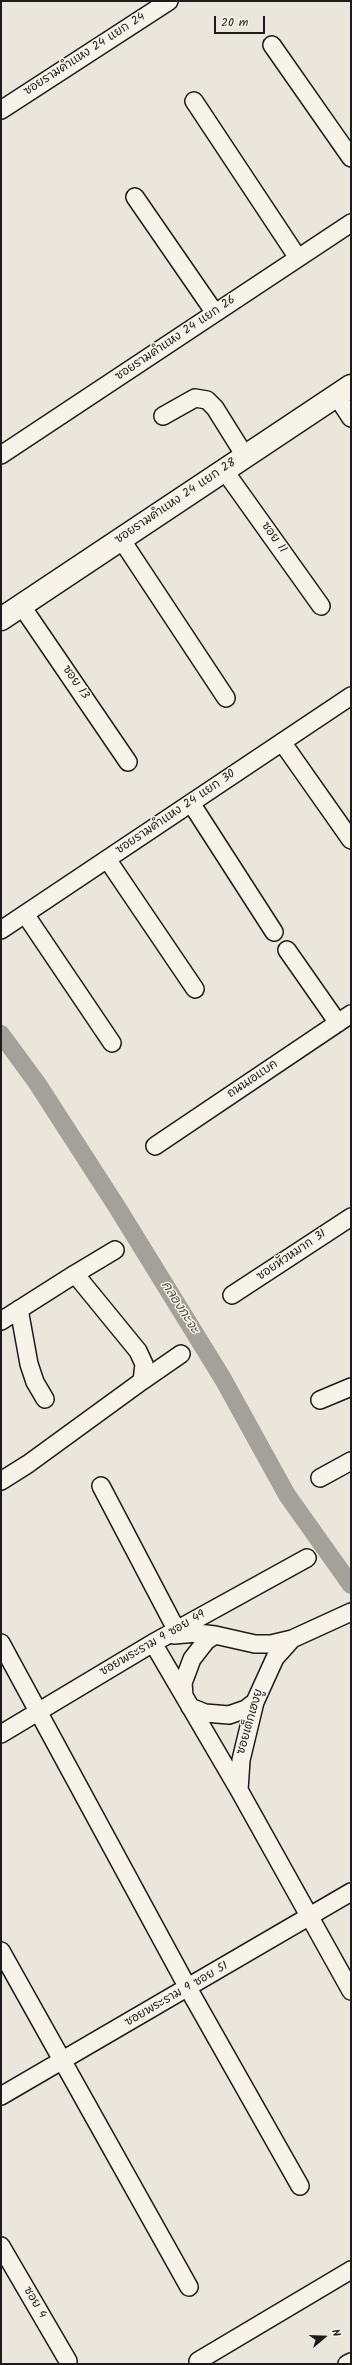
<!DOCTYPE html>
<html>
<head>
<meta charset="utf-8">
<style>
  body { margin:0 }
  #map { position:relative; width:352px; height:2365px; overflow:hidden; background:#eae6dc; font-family:Kalam,sans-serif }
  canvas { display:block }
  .frame { position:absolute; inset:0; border:2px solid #1c1c1c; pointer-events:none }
  .north { position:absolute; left:304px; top:2317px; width:40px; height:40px; -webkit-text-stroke:3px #f7f3e8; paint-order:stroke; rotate:71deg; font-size:11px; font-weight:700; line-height:16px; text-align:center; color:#1c1c1c }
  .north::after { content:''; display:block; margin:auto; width:14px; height:18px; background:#1c1c1c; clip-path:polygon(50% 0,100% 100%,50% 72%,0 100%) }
  .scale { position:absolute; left:214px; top:16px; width:51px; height:18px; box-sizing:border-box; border:2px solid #1c1c1c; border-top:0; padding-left:5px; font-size:12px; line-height:14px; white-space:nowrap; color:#1c1c1c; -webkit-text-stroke:3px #f7f3e8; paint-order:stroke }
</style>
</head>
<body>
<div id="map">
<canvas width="352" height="2365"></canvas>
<div class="frame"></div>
<div class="north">N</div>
<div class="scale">20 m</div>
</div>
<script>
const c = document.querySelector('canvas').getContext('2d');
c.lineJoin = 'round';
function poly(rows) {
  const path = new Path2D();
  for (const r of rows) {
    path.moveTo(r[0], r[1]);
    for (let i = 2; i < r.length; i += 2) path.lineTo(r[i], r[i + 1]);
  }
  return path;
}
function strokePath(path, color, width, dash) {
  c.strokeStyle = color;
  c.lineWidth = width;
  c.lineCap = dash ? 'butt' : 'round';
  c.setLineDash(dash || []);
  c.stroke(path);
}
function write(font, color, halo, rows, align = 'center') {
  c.font = font + ' Kalam,"Playpen Sans Thai",sans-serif';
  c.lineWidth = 3;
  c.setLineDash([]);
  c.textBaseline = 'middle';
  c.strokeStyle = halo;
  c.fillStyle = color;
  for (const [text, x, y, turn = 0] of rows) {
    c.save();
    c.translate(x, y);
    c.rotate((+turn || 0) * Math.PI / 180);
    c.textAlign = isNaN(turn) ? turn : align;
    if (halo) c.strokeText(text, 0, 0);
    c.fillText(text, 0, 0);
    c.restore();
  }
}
strokePath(poly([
  [1,1034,37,1083,117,1207,223,1379,287,1495,351,1585]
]), '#a3a19a', 18);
const street = poly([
  [272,45,351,158],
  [194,101,298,258],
  [1,110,169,1],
  [135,197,215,313],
  [336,395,351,418],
  [163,416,195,398,207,400,215,408,245,456],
  [1,455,351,223],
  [224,470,321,606],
  [121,539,226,698],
  [21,605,128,762],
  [282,742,351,840],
  [191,803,274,932],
  [107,859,195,989],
  [25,914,112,1043],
  [1,930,351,696],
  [287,950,338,1023],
  [155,1146,351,1014],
  [75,1274,115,1250],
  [232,1295,351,1217],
  [19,1309,29,1364,35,1382,45,1399],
  [1,1321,75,1274,138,1351,144,1364,142,1381,28,1464,1,1481],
  [142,1381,181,1354],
  [320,1400,351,1387],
  [320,1478,351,1461],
  [101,1486,177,1631],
  [174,1635,197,1633,215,1635,255,1644,271,1644,292,1639,351,1612],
  [1,1643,188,1988,300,2186],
  [153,1643,239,1790,351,1991],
  [184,1696,183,1683,192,1659,206,1641,215,1635],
  [190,1707,205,1713,229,1715,246,1709,255,1702],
  [1,1734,153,1643,307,1558],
  [239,1790,241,1760,255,1702,275,1658,292,1639],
  [1,1951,189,2287],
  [1,2096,351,1892],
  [1,2246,68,2361],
  [200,2364,198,2361,351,2270],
  [347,2364,351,2362]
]);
const secondary = poly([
  [1,619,351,386]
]);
strokePath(street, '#1c1c1c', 20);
strokePath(secondary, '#1c1c1c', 25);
strokePath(street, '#f7f3e8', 17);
strokePath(secondary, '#f7f3e8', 22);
write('12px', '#1c1c1c', '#f7f3e8', [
  ["ซอยรามคำแหง 24 แยก 24",85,55,-33],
  ["ซอยรามคำแหง 24 แยก 26",176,339,-34],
  ["ซอยรามคำแหง 24 แยก 28",176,502,-34],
  ["ซอย 11",273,538,55],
  ["ซอย 13",75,683,56],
  ["ซอยรามคำแหง 24 แยก 30",176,813,-34],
  ["ถนนเอแบค",253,1080,-34],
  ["ซอยหัวหมาก 31",292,1256,-34],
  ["ซอยพระราม 9 ซอย 49",153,1644,-30],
  ["ซอยเต็กเฮงยู",251,1722,-74],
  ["ซอยพระราม 9 ซอย 51",177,1995,-30],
  ["ซอย 4",34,2303,60]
]);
write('italic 13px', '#52514e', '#f7f3e8', [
  ["คลองกะจะ",179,1308,58]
]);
</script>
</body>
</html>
